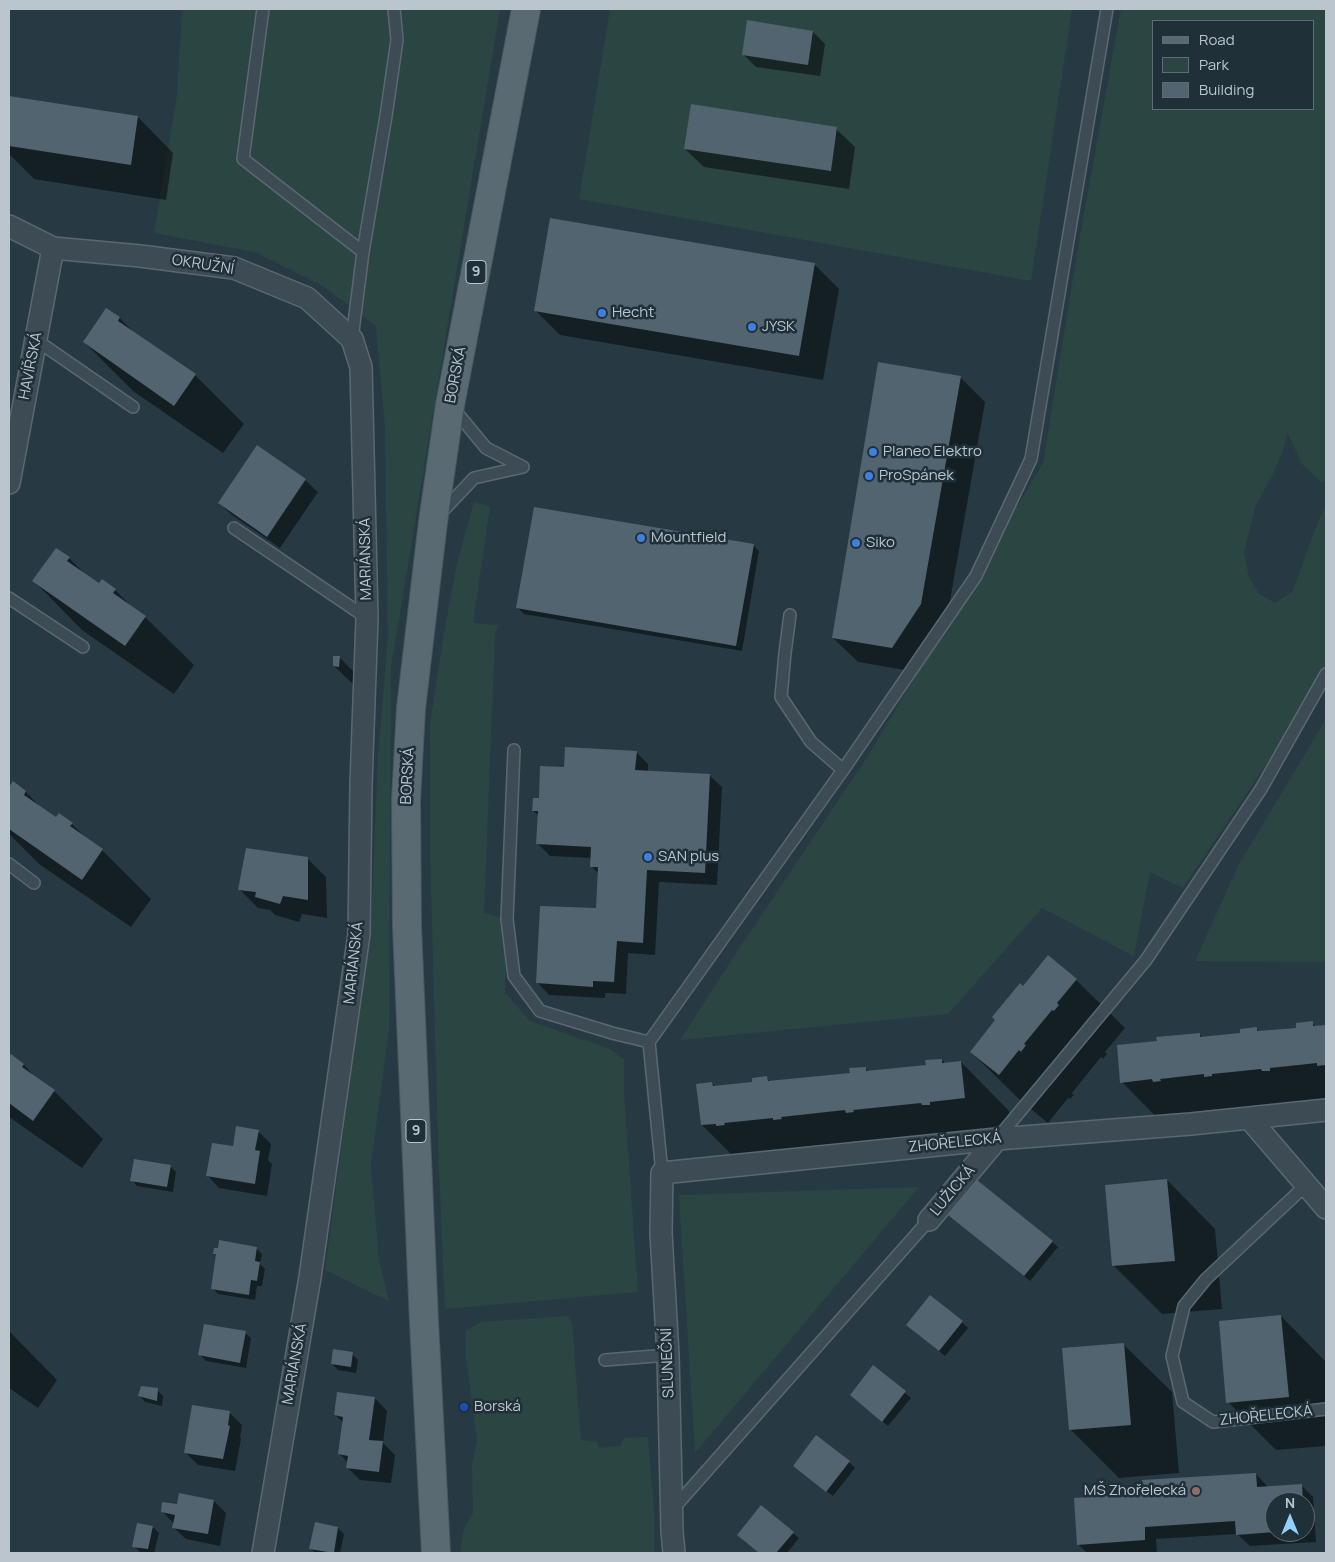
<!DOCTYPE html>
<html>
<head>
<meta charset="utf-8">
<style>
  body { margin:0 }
  #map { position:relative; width:1335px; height:1562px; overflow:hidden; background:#273a44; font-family:Manrope,sans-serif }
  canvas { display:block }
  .frame { position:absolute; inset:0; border:10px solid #bac5cd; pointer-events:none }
  .legend { position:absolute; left:1152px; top:20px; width:162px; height:90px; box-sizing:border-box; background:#203039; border:1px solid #5e6c74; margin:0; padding:6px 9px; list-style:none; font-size:15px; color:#bac5cd }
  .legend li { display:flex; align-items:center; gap:10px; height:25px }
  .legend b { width:25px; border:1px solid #5e6c74 }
  .north { position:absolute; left:1265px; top:1492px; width:50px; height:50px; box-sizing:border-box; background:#203039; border:1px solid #5e6c74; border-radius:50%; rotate:0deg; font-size:14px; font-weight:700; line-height:20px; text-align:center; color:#bac5cd }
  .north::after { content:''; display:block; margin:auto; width:18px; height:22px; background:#93d0f9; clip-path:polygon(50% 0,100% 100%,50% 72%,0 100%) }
</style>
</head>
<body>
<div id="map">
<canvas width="1335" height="1562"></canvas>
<div class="frame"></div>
<ul class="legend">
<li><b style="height:6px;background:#5a6a73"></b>Road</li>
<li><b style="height:14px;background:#2a4542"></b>Park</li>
<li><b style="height:14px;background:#51646f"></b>Building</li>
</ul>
<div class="north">N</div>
</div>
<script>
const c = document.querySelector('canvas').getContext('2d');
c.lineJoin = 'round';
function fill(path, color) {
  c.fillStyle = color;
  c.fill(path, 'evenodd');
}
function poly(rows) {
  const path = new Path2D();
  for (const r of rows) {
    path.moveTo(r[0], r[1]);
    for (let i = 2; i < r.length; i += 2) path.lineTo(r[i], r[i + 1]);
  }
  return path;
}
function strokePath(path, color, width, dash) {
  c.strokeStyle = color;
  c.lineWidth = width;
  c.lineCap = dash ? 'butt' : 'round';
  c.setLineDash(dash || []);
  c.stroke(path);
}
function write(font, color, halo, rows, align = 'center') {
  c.font = font + ' Manrope,sans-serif';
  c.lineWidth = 5;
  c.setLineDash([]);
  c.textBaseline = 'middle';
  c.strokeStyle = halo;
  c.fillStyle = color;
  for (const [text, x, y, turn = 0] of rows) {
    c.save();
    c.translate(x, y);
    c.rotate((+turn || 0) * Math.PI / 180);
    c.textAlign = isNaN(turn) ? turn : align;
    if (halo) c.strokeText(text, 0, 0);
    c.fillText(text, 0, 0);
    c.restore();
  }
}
fill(poly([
  [182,9,500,9,391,667,389,1028,371,1166,379,1260,389,1301,325,1270,371,923,378,756,388,639,385,429,376,326,323,286,255,252,154,233,177,95],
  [610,9,1072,9,1031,281,579,199],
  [1121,9,1326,9,1326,481,1321,482,1302,464,1288,434,1288,429,1284,448,1272,476,1256,505,1244,552,1249,577,1259,594,1275,603,1292,592,1320,517,1326,507,1326,678,1325,677,1183,888,1150,872,1134,956,1042,908,948,1014,680,1040,736,953,866,759,1043,463,1078,247],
  [1154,21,1314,21,1314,109,1154,109],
  [474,501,490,507,473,623,498,625,495,634,484,913,507,919,505,993,530,1021,610,1049,624,1060,624,1093,638,1292,445,1309,438,1143,430,852,430,723,445,627,457,563],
  [1326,719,1326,962,1195,961,1239,864],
  [919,1187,695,1453,679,1195],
  [568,1316,572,1324,581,1440,597,1442,599,1448,620,1446,624,1438,648,1437,654,1513,654,1553,460,1553,464,1528,473,1513,472,1464,477,1441,466,1359,466,1331,481,1322]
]), '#2a4542');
fill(poly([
  [813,32,825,44,820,76,756,67,744,55],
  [9,98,138,117,173,153,166,200,34,179,9,154],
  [836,129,855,147,849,189,704,167,685,149],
  [814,264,839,289,823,380,560,335,535,310],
  [106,310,120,318,136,335,195,375,244,424,223,453,133,391,84,342],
  [960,377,985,402,945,629,917,672,858,662,833,638],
  [257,447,305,480,318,492,280,548,232,515,219,503],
  [753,545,759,551,742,651,524,614,518,608],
  [69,558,88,577,99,585,115,590,133,608,145,617,194,665,174,694,82,630,34,581],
  [339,657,358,676,357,685,353,684,334,666],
  [636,752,648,764,648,772,709,775,722,787,717,885,659,882,655,955,628,953,626,994,605,993,605,998,549,995,537,982,597,909,599,874,592,867,592,858,550,856,537,843,539,816,533,811,540,800,565,768],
  [13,783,26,792,43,810,57,819,72,824,90,842,102,850,151,899,131,927,39,864,9,834,9,789],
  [307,858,326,877,327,918,302,914,299,922,275,915,270,910,258,908,239,889],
  [1076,980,1125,1028,1105,1052,1107,1054,1103,1059,1101,1057,1072,1093,1074,1095,1070,1099,1068,1098,1048,1123,1020,1100,971,1052,1023,988],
  [1312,1023,1316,1027,1326,1026,1326,1115,1170,1131,1122,1082,1158,1042,1199,1034,1204,1038,1242,1034,1256,1028,1260,1032,1298,1029],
  [11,1056,24,1065,39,1081,54,1091,103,1139,82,1168,9,1117,9,1059],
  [942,1060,946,1064,961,1062,1009,1111,1013,1146,971,1153,969,1151,901,1158,902,1161,895,1161,893,1159,829,1165,830,1168,823,1168,821,1166,772,1171,772,1173,766,1174,764,1172,750,1173,702,1125,712,1083,716,1087,754,1083,767,1078,771,1082,851,1074,865,1068,869,1072,927,1066],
  [258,1131,271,1144,268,1160,272,1164,267,1196,219,1188,207,1175,234,1148],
  [170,1166,176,1172,173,1192,137,1186,132,1180],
  [1167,1180,1215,1229,1222,1309,1162,1314,1114,1266],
  [956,1221,1052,1242,1058,1247,1030,1281],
  [256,1248,262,1254,260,1264,265,1269,262,1286,257,1286,255,1300,218,1294,213,1288,217,1256,214,1253],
  [1281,1316,1326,1362,1326,1446,1276,1450,1228,1402],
  [962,1322,968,1328,945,1356,913,1330],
  [9,1331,57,1380,38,1408,9,1388],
  [245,1333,251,1338,246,1368,206,1361,200,1355],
  [1123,1344,1172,1392,1179,1473,1119,1478,1070,1429],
  [352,1354,358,1360,356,1373,338,1370,332,1364],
  [874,1367,911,1398,888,1426,857,1401],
  [157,1390,163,1396,162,1406,145,1402,140,1396],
  [375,1398,387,1411,383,1443,395,1455,391,1483,360,1480,348,1468,348,1463,340,1454,344,1423,335,1415],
  [229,1412,242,1425,240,1438,241,1439,235,1471,198,1465,185,1452],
  [849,1462,855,1468,833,1496,801,1472],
  [1256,1474,1268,1487,1301,1485,1313,1497,1316,1542,1250,1546,1237,1534,1156,1539,1157,1552,1143,1553,1087,1553,1078,1544,1144,1495],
  [1275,1502,1305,1502,1305,1532,1275,1532],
  [214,1501,226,1513,220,1546,186,1539,173,1527,174,1524,162,1511,178,1506],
  [138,1524,153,1527,159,1533,154,1553,140,1552,134,1546],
  [338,1528,344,1534,340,1553,315,1553,311,1549],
  [793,1533,799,1538,787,1553,760,1553,744,1541]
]), '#0007');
fill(poly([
  [747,20,813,31,808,65,742,55],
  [9,96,138,116,131,165,9,146],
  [691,104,837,127,831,171,684,149],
  [550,218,815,263,799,356,534,311],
  [106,308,120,317,118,321,196,374,174,406,83,342],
  [878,362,961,376,921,604,892,648,832,638],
  [257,445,306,479,267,537,218,503],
  [534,507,754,544,736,646,516,608],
  [56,548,70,557,67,561,99,583,102,579,116,589,113,593,146,616,125,646,32,581],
  [333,656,340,656,339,667,333,666],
  [565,747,637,751,635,770,710,774,705,873,647,870,643,943,617,941,614,982,593,981,593,987,536,983,540,906,596,908,598,867,590,867,591,847,536,844,538,811,532,811,533,798,539,798,540,766,564,767],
  [13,781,26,791,24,795,56,817,59,813,73,823,70,826,103,849,82,880,9,829,9,787],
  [246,848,308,857,308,900,283,896,280,904,255,897,256,892,238,890],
  [1048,955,1077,979,1057,1003,1059,1005,1054,1011,1052,1010,1024,1044,1026,1045,1021,1052,1019,1050,999,1075,970,1052,995,1020,992,1017,1020,983,1023,986],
  [1313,1021,1313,1026,1326,1025,1325,1065,1317,1066,1317,1063,1270,1068,1270,1071,1262,1071,1261,1069,1212,1074,1212,1076,1204,1077,1204,1074,1160,1079,1161,1081,1153,1082,1152,1079,1120,1083,1117,1045,1157,1041,1156,1037,1200,1033,1200,1037,1240,1033,1240,1029,1257,1027,1257,1031,1296,1028,1296,1023],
  [11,1054,24,1064,22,1067,55,1090,33,1121,9,1103,9,1057],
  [942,1059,942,1063,961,1061,965,1098,930,1102,930,1105,922,1105,921,1103,853,1110,854,1112,846,1113,845,1110,781,1117,782,1119,773,1120,773,1118,724,1123,725,1125,716,1126,716,1124,701,1125,696,1084,712,1082,713,1086,752,1082,752,1078,767,1076,768,1081,850,1073,849,1068,866,1067,866,1071,926,1065,925,1060],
  [236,1126,259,1130,255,1150,260,1151,255,1184,206,1176,212,1143,233,1146],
  [134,1159,171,1165,167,1187,130,1181],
  [1167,1179,1175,1261,1112,1266,1105,1185],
  [977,1180,1053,1241,1024,1276,948,1215],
  [219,1240,257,1247,255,1261,260,1262,257,1281,251,1280,249,1295,211,1289,216,1254,213,1254,214,1248,218,1248],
  [930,1295,963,1321,939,1351,906,1325],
  [1281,1315,1289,1397,1226,1403,1219,1321],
  [204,1324,246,1331,240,1363,198,1355],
  [1124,1343,1131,1425,1069,1430,1062,1348],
  [333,1349,353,1352,351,1367,331,1364],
  [873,1365,906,1391,882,1422,850,1395],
  [141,1386,158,1388,157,1401,138,1396],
  [337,1392,375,1397,369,1440,383,1441,379,1472,346,1468,348,1456,338,1454,343,1417,334,1415],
  [192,1405,230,1411,228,1425,230,1426,223,1459,184,1453],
  [816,1435,850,1461,826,1492,793,1466],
  [1256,1473,1257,1487,1302,1484,1303,1502,1275,1502,1275,1532,1236,1535,1235,1521,1145,1527,1145,1540,1077,1545,1074,1498,1143,1494,1142,1480],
  [179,1493,214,1500,208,1534,172,1528,175,1515,161,1512,162,1502,177,1504],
  [761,1505,794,1532,776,1553,759,1553,737,1535],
  [315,1522,338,1527,334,1553,309,1549],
  [137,1523,153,1526,148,1549,132,1547]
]), '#51646f');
const lane = poly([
  [263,9,243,159,363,252],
  [352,339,363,252,386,116,397,40,394,9],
  [36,340,133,407],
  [453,408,486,448,523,467],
  [439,515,474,478,523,467],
  [234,528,367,618],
  [9,598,83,647],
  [790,615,785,653,781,697,811,742,843,770],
  [514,750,507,919,514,976,540,1011,612,1033,649,1042],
  [9,864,34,883],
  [997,1139,1146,960,1261,789,1326,674],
  [662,1173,649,1042,843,770,976,576,1031,459,1107,9],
  [1306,1185,1206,1279,1184,1306,1172,1356,1183,1402,1213,1422,1326,1409],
  [605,1360,668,1355],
  [672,1510,929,1220]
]);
const street = poly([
  [9,226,53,248,140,256,234,268,307,298,352,339,361,367,367,618,361,784,359,934,310,1277,263,1553],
  [9,483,53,248],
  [1249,1118,1326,1110],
  [929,1220,997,1139],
  [674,1553,672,1531,668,1355,661,1233,662,1173,997,1139,1191,1124,1249,1118,1326,1208]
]);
const primary = poly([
  [436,1553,424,1322,407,927,406,800,411,708,433,522,450,405,526,9]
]);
strokePath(lane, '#5b6871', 14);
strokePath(street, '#5b6871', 24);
strokePath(primary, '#495760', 30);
strokePath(lane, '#3c4b54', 11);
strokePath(street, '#3c4b54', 21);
strokePath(primary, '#5a6a73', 28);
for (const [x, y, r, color] of [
  [602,313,5,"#3f7fe0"],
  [752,327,5,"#3f7fe0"],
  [873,452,5,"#3f7fe0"],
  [869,476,5,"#3f7fe0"],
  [641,538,5,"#3f7fe0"],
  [856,543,5,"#3f7fe0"],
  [648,857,5,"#3f7fe0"],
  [464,1407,5,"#1a4fb4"],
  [1196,1491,5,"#8d6e63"]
]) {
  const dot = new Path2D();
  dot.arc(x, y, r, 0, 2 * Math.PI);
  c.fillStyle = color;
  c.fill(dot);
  strokePath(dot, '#203039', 2);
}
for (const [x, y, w] of [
  [476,272,20],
  [416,1131,20]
]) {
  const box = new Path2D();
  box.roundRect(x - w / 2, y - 11.5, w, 23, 4);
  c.fillStyle = '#203039';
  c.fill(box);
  strokePath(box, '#bac5cd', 1);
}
write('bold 14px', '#bac5cd', null, [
  ["9",476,272],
  ["9",416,1131]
]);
write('15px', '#bac5cd', '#203039', [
  ["OKRUŽNÍ",203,265,9],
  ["HAVÍŘSKÁ",31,366,-79],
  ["BORSKÁ",456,375,-79],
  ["MARIÁNSKÁ",366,559,-91],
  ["BORSKÁ",408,776,-87],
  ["MARIÁNSKÁ",354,963,-84],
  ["ZHOŘELECKÁ",955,1143,-6],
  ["LUŽICKÁ",953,1191,-50],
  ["SLUNEČNÍ",668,1363,-92],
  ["MARIÁNSKÁ",295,1364,-80],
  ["ZHOŘELECKÁ",1266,1416,-6]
]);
write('15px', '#bac5cd', '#203039', [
  ["Hecht",612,313],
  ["JYSK",762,327],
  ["Planeo Elektro",883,452],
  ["ProSpánek",879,476],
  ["Mountfield",651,538],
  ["Siko",866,543],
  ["SAN plus",658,857],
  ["Borská",474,1407],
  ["MŠ Zhořelecká",1186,1491,"right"]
], 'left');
</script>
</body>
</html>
